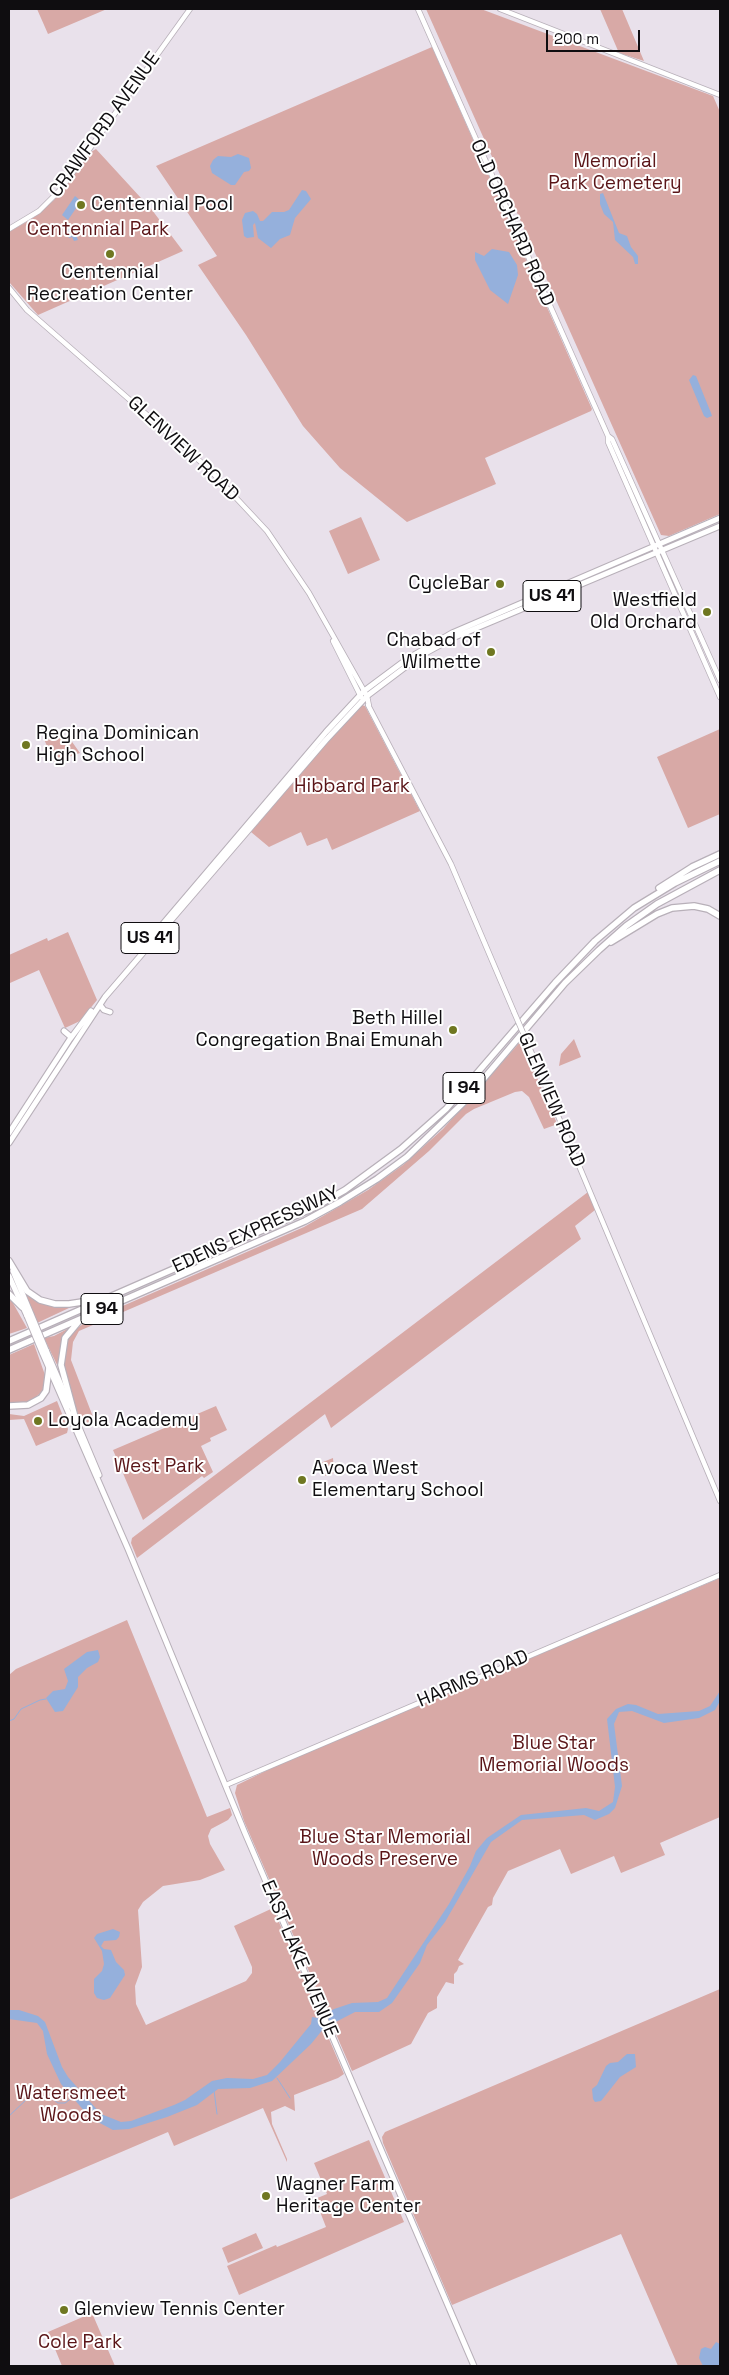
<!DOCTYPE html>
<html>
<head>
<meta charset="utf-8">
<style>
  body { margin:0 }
  #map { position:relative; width:729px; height:2375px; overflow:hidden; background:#e9e1eb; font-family:"Space Grotesk",sans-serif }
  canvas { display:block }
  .frame { position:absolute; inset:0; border:10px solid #0f0d10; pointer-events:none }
  .scale { position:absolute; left:546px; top:30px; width:94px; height:22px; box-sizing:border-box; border:2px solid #0f0d10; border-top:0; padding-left:6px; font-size:15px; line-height:18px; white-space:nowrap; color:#0f0d10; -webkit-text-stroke:4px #fff; paint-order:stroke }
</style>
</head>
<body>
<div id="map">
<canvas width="729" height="2375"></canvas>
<div class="frame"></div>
<div class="scale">200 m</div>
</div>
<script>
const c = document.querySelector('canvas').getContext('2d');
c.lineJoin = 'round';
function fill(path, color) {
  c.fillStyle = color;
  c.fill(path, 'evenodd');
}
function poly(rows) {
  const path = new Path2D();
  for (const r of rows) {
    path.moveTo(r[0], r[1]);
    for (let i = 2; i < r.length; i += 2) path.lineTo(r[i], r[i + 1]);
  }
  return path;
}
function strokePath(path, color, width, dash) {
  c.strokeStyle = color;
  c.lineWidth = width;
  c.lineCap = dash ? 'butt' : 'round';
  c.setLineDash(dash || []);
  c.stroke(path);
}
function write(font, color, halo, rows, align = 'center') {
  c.font = font + ' "Space Grotesk",sans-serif';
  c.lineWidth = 4;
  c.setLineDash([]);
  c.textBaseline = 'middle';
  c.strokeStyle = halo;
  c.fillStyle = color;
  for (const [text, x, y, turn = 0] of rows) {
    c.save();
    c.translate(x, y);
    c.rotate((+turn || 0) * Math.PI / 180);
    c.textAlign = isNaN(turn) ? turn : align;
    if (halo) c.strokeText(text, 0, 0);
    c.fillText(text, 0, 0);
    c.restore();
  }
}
fill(poly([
  [37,9,107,9,48,34],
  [426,9,481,9,713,96,720,112,720,514,669,536,661,535],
  [600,9,622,9,644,61,619,53],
  [432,47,592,409,591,411,485,458,496,484,407,522,340,468,303,426,246,335,198,265,217,256,156,166],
  [96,149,152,210,183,251,38,315,9,282,9,232,33,218,54,200,91,152],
  [361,517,380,560,348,574,329,531],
  [362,705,365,706,420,811,332,850,327,838,307,846,301,832,269,847,251,832,336,731],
  [720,729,720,814,688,828,657,757],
  [55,734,70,739,80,753,54,762,43,737],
  [68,932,97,1000,80,1021,65,1028,39,970,10,983,9,955,47,938,48,941],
  [574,1039,581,1057,559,1066,561,1054],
  [521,1041,556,1121,555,1125,544,1129,529,1097,522,1091,515,1092,474,1109,466,1114,429,1151,362,1209,79,1331,73,1342,71,1360,95,1422,84,1427,76,1410,62,1363,67,1340,76,1329,86,1322,304,1227,368,1190,403,1165,443,1129],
  [588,1192,595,1210,575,1226,581,1239,331,1428,325,1414,137,1558,131,1543,132,1538],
  [25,1292,41,1303,69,1306,69,1308,37,1323],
  [9,1296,27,1328,9,1334],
  [71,1327,59,1353,59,1369,44,1338,54,1336],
  [34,1344,45,1375,43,1391,30,1402,9,1404,9,1355],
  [57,1401,68,1429,67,1433,36,1446,24,1419,9,1420,9,1414,24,1416],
  [216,1406,227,1430,210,1438,211,1441,201,1446,213,1472,204,1478,202,1476,143,1520,113,1450],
  [333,1458,334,1473,326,1476,322,1473,318,1464],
  [720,1578,720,1817,660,1843,665,1855,621,1873,614,1856,571,1874,560,1849,508,1871,493,1898,492,1905,488,1907,458,1960,464,1964,459,1966,457,1971,454,1974,454,1984,446,1982,437,1997,437,2008,428,2013,411,2044,352,2071,244,1821,235,1793,237,1785,280,1764],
  [127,1620,207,1817,230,1808,232,1815,228,1820,211,1829,208,1836,210,1844,225,1870,200,1880,163,1886,143,1902,138,1910,142,1967,135,1986,136,2004,146,2025,246,1981,252,1973,252,1967,234,1926,273,1908,344,2074,338,2078,294,2095,295,2111,285,2106,271,2112,272,2124,287,2159,287,2162,263,2108,174,2146,168,2132,9,2200,9,1675,16,1669],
  [720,1989,720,2366,678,2366,621,2234,452,2305,383,2143,382,2137,385,2132],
  [369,2140,404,2222,239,2295,227,2266,276,2245,277,2247,326,2227,315,2199,327,2194,314,2163],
  [256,2233,263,2248,228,2263,222,2248],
  [92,2313,115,2366,62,2366,48,2332]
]), '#d8a9a6');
fill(poly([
  [238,154,249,158,251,168,249,171,244,172,235,185,231,185,212,173,210,166,213,160,218,156,231,157],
  [302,190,306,191,311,199,295,218,290,235,280,239,271,248,258,238,255,223,253,225,254,237,247,238,244,236,242,220,245,213,253,211,257,214,260,221,263,221,272,212,284,212,289,210],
  [603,193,619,233,627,236,631,247,638,256,638,264,635,264,633,257,615,240,613,222,604,214,600,204,600,194],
  [75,196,81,201,68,220,62,215],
  [65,226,79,226,86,233,76,235,78,240,74,241,72,237,69,238,64,228],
  [492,249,509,252,517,265,518,275,508,304,490,290,475,260,475,252,484,256],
  [693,375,696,376,711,413,712,416,707,418,704,416,689,380],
  [98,1650,100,1657,98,1662,87,1668,78,1677,78,1687,63,1711,55,1712,46,1698,53,1691,65,1689,68,1681,64,1669,87,1652],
  [720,1691,720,1701,715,1710,699,1718,664,1723,632,1711,619,1712,614,1724,622,1786,615,1808,609,1814,595,1820,584,1815,522,1820,491,1842,445,1922,427,1945,420,1963,392,2003,379,2012,355,2012,324,2028,311,2044,272,2081,250,2088,218,2089,197,2105,167,2117,129,2129,113,2130,96,2121,86,2113,61,2084,47,2054,43,2031,37,2023,9,2019,9,2010,19,2010,38,2016,45,2022,62,2067,68,2077,101,2114,121,2122,131,2121,174,2105,185,2100,212,2081,227,2078,253,2079,267,2075,280,2062,311,2024,312,2017,318,2018,334,2009,352,2003,378,2002,387,1998,449,1904,470,1866,476,1851,487,1838,521,1815,586,1808,599,1811,613,1802,615,1787,607,1719,616,1709,628,1704,636,1705,658,1714,699,1711,710,1706],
  [113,1929,120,1932,119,1937,116,1940,104,1941,101,1946,104,1949,111,1950,116,1962,124,1970,125,1975,110,1998,104,2000,97,1998,94,1993,94,1979,102,1971,104,1964,102,1951,94,1938,97,1934],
  [627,2054,635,2054,636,2067,620,2077,601,2101,595,2102,593,2099,592,2089,597,2085,606,2066,610,2063,618,2062],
  [716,2342,720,2344,720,2366,703,2366,699,2358,701,2349,705,2347,711,2349]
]), '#95b0dc');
strokePath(poly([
  [9,1721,14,1719,21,1709,40,1700,46,1699],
  [277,2078,290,2098],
  [214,2090,217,2114],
  [9,2116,27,2099,50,2097,58,2103,65,2103,72,2098]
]), '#95b0dc', 1);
const secondary = poly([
  [418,9,608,436,608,442,720,697],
  [500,9,720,95],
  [9,229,39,211,60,190,190,9],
  [9,288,27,310,210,470,267,531,309,593,367,696,369,706],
  [608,436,612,439,720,680],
  [333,641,361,697],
  [368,705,451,864,514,1012],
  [527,1042,720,1501],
  [226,1785,720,1575]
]);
const primary = poly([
  [144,946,326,732,364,691,407,659,452,633,720,518],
  [100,1005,104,1010,110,1012],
  [64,1031,71,1037],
  [9,1133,70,1039,91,1011],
  [9,1143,105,997,326,740,367,696,420,656,455,637,720,526],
  [13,1271,31,1314],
  [9,1276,27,1316],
  [46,1350,70,1406],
  [42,1352,128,1549,245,1833,474,2366],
  [73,1413,99,1475]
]);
const motorway = poly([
  [659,888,692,867,720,854],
  [611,942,657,914,672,908,694,906,708,909,720,916],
  [9,1261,27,1291,40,1300,55,1304,69,1304,95,1300],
  [9,1294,22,1307],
  [9,1341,313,1208,345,1190,401,1149,446,1109,555,983,595,941,634,908,675,883,720,861],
  [9,1350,305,1221,340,1202,377,1179,407,1157,463,1103,565,983,599,950,626,926,657,904,720,870],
  [9,1406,28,1405,41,1398,46,1391,49,1368],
  [75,1417,61,1365,65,1338,80,1320]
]);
strokePath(secondary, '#b8b0b9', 6);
strokePath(primary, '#b8b0b9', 7);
strokePath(motorway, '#b8b0b9', 8);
strokePath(secondary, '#fff', 4.5);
strokePath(primary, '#fff', 5);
strokePath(motorway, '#fff', 5.5);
const secondaryBridge = poly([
  [514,1012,527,1042]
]);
const primaryBridge = poly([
  [31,1314,46,1350],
  [27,1316,42,1352]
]);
strokePath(secondaryBridge, '#b8b0b9', 6, []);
strokePath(primaryBridge, '#b8b0b9', 7, []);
strokePath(secondaryBridge, '#fff', 4.5);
strokePath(primaryBridge, '#fff', 5);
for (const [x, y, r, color] of [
  [81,205,5,"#6f7721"],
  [110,254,5,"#6f7721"],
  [500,584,5,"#6f7721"],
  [707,612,5,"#6f7721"],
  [491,652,5,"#6f7721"],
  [26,745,5,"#6f7721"],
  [453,1030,5,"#6f7721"],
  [38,1421,5,"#6f7721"],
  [302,1480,5,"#6f7721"],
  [266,2196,5,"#6f7721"],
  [64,2310,5,"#6f7721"]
]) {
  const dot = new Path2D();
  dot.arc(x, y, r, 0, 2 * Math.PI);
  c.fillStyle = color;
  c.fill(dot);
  strokePath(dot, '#fff', 2);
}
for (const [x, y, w] of [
  [552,596,58],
  [150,938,58],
  [464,1088,42],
  [102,1309,42]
]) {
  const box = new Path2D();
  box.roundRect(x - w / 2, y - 15.5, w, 31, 4);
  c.fillStyle = '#fff';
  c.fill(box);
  strokePath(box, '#0f0d10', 1);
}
write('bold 18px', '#0f0d10', null, [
  ["US 41",552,596],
  ["US 41",150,938],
  ["I 94",464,1088],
  ["I 94",102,1309]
]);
write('19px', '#0f0d10', '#fff', [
  ["CRAWFORD AVENUE",105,125,-54],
  ["OLD ORCHARD ROAD",512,223,66],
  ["GLENVIEW ROAD",183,449,43],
  ["GLENVIEW ROAD",551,1100,67],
  ["EDENS EXPRESSWAY",256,1230,-25],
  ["HARMS ROAD",473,1679,-23],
  ["EAST LAKE AVENUE",299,1959,67]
]);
write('19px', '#5a1518', '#fff', [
  ["Memorial",615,162],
  ["Park Cemetery",615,184],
  ["Centennial Park",98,230],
  ["Hibbard Park",352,787],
  ["West Park",159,1467],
  ["Blue Star",554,1744],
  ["Memorial Woods",554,1766],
  ["Blue Star Memorial",385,1838],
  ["Woods Preserve",385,1860],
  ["Watersmeet",71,2094],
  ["Woods",71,2116],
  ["Cole Park",80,2343]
]);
write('19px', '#0f0d10', '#fff', [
  ["Centennial Pool",91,205],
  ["Centennial",110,273,"center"],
  ["Recreation Center",110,295,"center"],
  ["CycleBar",490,584,"right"],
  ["Westfield",697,601,"right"],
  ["Old Orchard",697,623,"right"],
  ["Chabad of",481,641,"right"],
  ["Wilmette",481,663,"right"],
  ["Regina Dominican",36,734],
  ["High School",36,756],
  ["Beth Hillel",443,1019,"right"],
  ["Congregation Bnai Emunah",443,1041,"right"],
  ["Loyola Academy",48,1421],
  ["Avoca West",312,1469],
  ["Elementary School",312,1491],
  ["Wagner Farm",276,2185],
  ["Heritage Center",276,2207],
  ["Glenview Tennis Center",74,2310]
], 'left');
</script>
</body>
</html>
